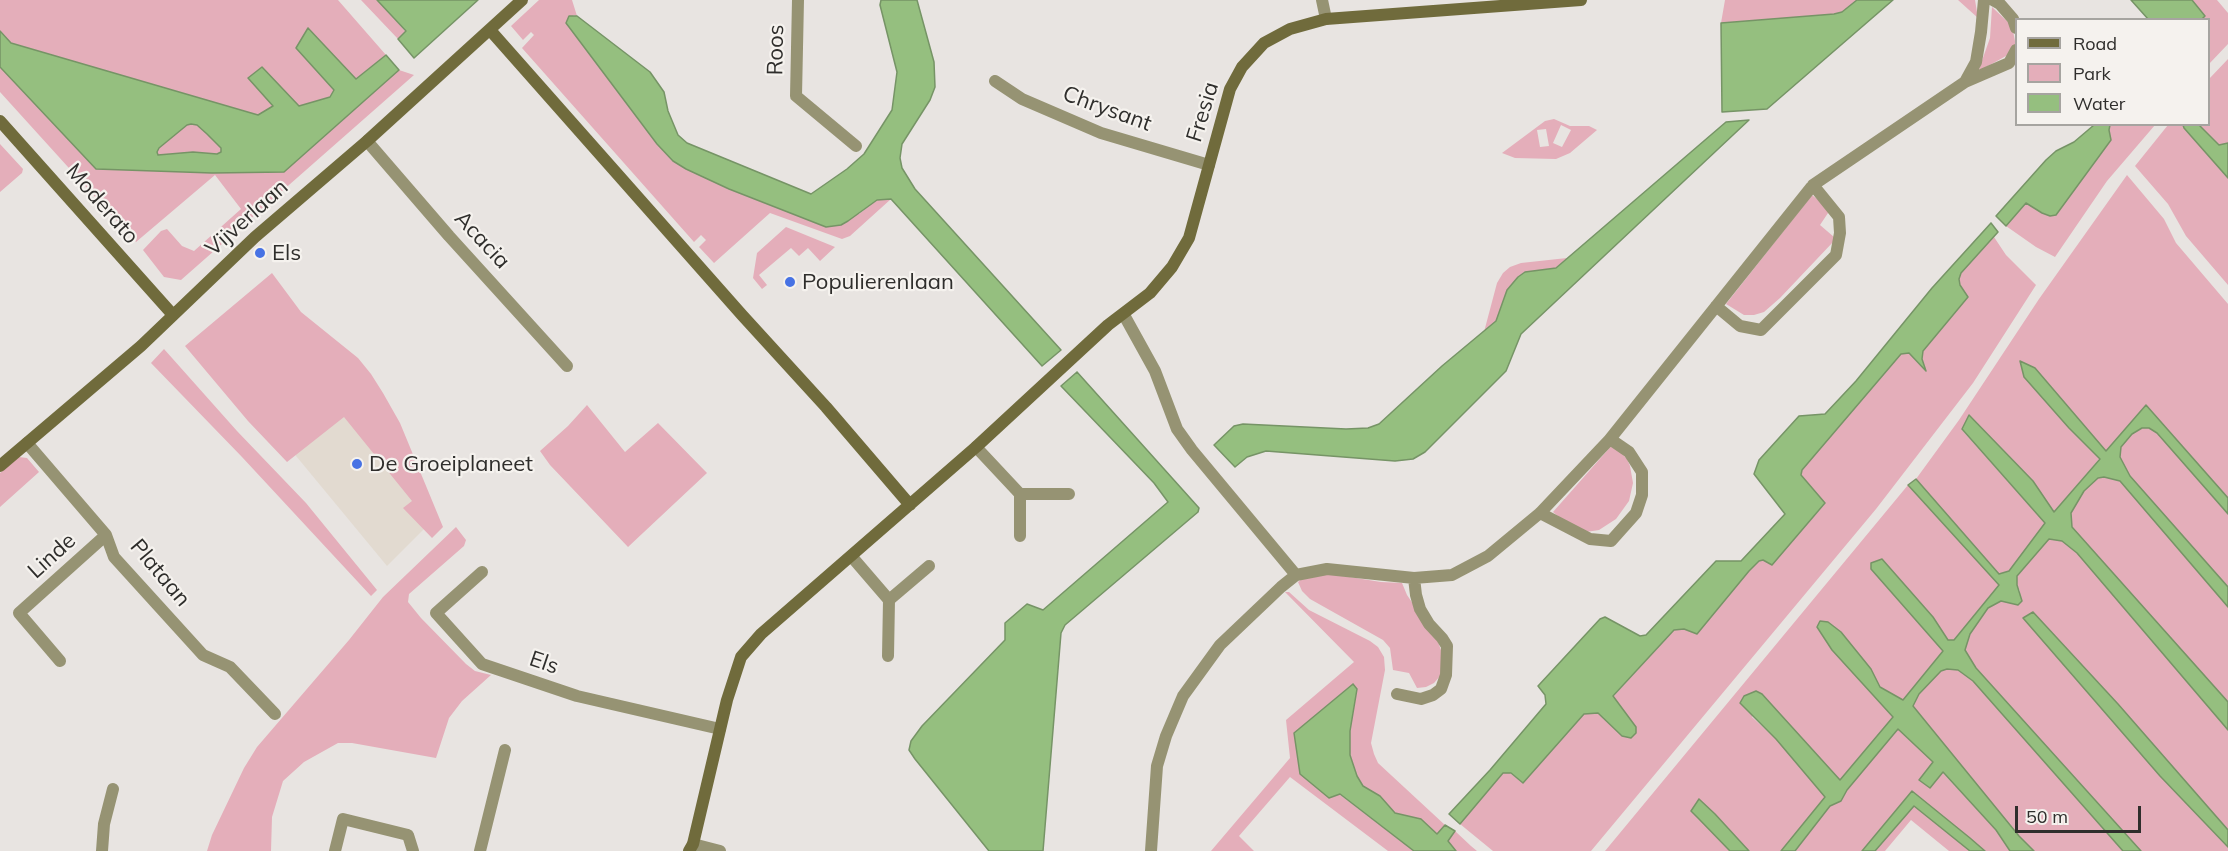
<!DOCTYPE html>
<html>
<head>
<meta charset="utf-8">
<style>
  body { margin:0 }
  #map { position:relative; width:2228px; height:851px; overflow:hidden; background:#e8e4e1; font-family:Mulish,sans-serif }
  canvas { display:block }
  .legend { position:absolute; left:2015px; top:18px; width:195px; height:108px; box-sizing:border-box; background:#f5f2ee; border:2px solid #a6a4a0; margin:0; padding:8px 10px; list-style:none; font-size:18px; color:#2f2e2c }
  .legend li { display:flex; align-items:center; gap:12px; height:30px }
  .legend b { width:30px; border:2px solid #a6a4a0 }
  .scale { position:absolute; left:2015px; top:806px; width:126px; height:27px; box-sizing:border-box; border:3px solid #2f2e2c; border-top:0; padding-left:8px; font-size:18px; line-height:21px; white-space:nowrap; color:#2f2e2c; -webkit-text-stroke:4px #f5f2ee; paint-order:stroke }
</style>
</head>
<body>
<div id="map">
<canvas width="2228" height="851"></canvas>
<ul class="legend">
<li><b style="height:8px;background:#706b3c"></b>Road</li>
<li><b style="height:16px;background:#e4aeba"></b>Park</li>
<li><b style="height:16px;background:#95bf7f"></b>Water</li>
</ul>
<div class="scale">50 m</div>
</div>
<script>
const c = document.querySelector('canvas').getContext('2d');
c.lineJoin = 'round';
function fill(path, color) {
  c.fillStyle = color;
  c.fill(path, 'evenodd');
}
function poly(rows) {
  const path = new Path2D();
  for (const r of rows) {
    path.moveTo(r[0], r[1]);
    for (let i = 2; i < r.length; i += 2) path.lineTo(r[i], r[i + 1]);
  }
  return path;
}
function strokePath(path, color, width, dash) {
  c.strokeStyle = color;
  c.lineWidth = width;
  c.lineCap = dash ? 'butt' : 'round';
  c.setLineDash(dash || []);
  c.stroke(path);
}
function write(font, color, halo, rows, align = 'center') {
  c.font = font + ' Mulish,sans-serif';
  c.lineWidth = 4.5;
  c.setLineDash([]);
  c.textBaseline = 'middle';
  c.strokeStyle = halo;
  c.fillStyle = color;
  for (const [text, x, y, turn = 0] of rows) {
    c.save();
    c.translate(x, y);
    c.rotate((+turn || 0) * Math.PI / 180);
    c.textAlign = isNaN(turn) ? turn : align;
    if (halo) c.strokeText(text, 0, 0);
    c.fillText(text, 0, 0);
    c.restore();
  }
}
fill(poly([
  [270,281,435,518,387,566,201,341]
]), '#e2dad0');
fill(poly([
  [0,0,338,0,386,55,356,79,308,28,296,48,334,90,330,97,299,106,273,107,258,115,11,43,0,31],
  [361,0,377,0,406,32,398,39],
  [539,0,572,0,577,16,573,15,657,144,673,161,686,169,729,189,859,214,877,200,891,199,850,236,842,239,770,213,714,263,699,247,706,240,701,235,694,242,522,48,534,35,531,32,523,40,511,26],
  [1725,0,1857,0,1842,12,1834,14,1721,23],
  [1958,0,1975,0,1978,18],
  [2192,0,2217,0,2228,13,2228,44,2209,64,2208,20,2202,19,2205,16],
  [1992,7,2012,26,2016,46,2013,52,1981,70,1979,69,1990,38],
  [2228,59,2228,143,2219,145,2199,125,2208,124,2209,79],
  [0,67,96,169,284,172,399,70,414,75,181,280,164,277,143,250,161,231,167,229,182,246,194,251,241,209,215,175,136,242,0,92],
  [1554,119,1570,126,1589,126,1597,130,1570,153,1556,159,1515,158,1502,153,1545,121],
  [1561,125,1571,130,1562,147,1553,143],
  [1546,129,1549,146,1540,147,1537,130],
  [191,124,197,125,207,134,221,148,221,152,217,154,193,152,158,155,157,152,159,148,187,125],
  [2110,125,2155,125,2107,181,2055,257,2036,247,2006,226,2026,203,2042,213,2050,216,2109,130],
  [2168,125,2183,125,2184,128,2228,178,2228,285,2186,236,2168,204,2135,166],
  [0,144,23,169,22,173,0,192],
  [2127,175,2164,219,2176,243,2228,304,2228,498,2146,405,2106,451,2035,368,2020,361,2069,428,2100,458,2054,512,2033,481,1970,416,1962,430,2045,523,2009,571,1999,574,1916,479,1959,420,2039,299],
  [1812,195,1830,210,1820,225,1834,237,1834,241,1780,298,1764,312,1754,315,1744,315,1726,304],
  [786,227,835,247,820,261,808,248,799,256,791,248,759,275,767,285,762,289,753,278,757,253],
  [1994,237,2006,255,2036,285,1973,383,1876,509,1591,851,1493,851,1460,824,1503,773,1510,773,1523,783,1584,714,1598,713,1622,736,1631,738,1636,733,1619,704,1613,697,1674,630,1684,629,1697,634,1749,571,1759,561,1764,560,1771,565,1825,504,1800,475,1802,470,1901,354,1909,353,1925,370,1922,359,1923,351,1968,297,1960,285,1959,279,1961,273],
  [1567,258,1556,268,1525,272,1518,277,1507,290,1496,321,1484,332,1497,283,1503,273,1510,267,1521,263],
  [272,273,301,312,358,358,371,374,383,393,400,423,443,527,432,538,403,508,412,501,344,417,287,462,248,421,185,346],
  [164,349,237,431,306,503,377,590,371,596,242,457,151,363],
  [587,405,625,452,658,423,707,473,628,547,550,465,540,451,568,426],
  [2142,428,2149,428,2157,433,2228,514,2228,587,2130,476,2119,457,2121,447,2132,434],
  [1613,444,1627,459,1630,466,1633,483,1629,501,1616,519,1599,530,1586,532,1570,526,1553,512],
  [19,457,27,458,39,472,0,507,0,473],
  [2104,477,2120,481,2228,607,2228,702,2072,527,2071,513,2084,491,2098,478],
  [1908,485,1999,585,1954,640,1948,640,1933,617,1871,563,1871,569,1943,651,1903,700,1880,687,1876,680,1879,700,1893,717,1840,780,1762,694,1752,717,1776,739,1825,797,1781,851,1749,851,1741,842,1698,818,1730,851,1605,851],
  [456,527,466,540,464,546,409,594,408,602,421,618,466,664,475,671,491,675,462,701,449,718,436,758,352,743,338,743,304,762,283,781,272,817,271,851,207,851,212,835,244,768,257,747,349,640,383,597],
  [2049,539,2062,541,2077,553,2228,730,2228,830,2118,704,2033,612,2024,618,2160,776,2228,847,2228,851,2141,851,1976,668,1964,650,1970,634,1988,608,2001,601,2018,605,2020,591,2017,585,2017,576],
  [1312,571,1381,582,1402,583,1407,595,1437,639,1442,653,1441,675,1434,683,1426,687,1417,688,1409,673,1393,670,1390,648,1383,640,1310,599,1302,591,1298,582],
  [1285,592,1289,592,1309,610,1370,641,1378,647,1384,657,1385,670,1371,743,1374,754,1378,763,1445,825,1437,834,1421,819,1395,814,1380,796,1363,787,1357,776,1350,755,1350,731,1357,689,1353,684,1339,794,1414,851,1388,851,1290,777,1239,836,1254,851,1211,851,1290,758,1286,720,1354,662],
  [1947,669,1958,670,1973,681,2123,851,2034,851,2019,836,1912,706,1919,694,1941,671],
  [1898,729,1933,762,1920,780,1942,772,1996,830,2010,851,1985,851,1912,791,1862,851,1795,851,1830,806,1841,801,1847,790],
  [1913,806,1916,807,1970,851,1949,851,1911,820,1885,851,1875,851],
  [1455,831,1471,846,1477,851,1456,851,1447,841]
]), '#e4aeba');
const water = poly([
  [377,0,478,0,414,58,398,39,406,31,377,0],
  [881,0,917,0,934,62,935,87,930,100,902,144,900,158,902,168,915,189,1061,350,1042,366,891,199,877,200,848,221,841,225,826,227,729,189,686,169,673,161,657,144,566,23,569,16,577,16,650,72,664,92,668,111,678,135,687,143,811,194,847,169,864,154,892,110,897,72,880,5,881,0],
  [1857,0,1893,0,1767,109,1722,112,1721,23,1834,14,1842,12,1857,0],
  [2131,0,2192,0,2205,16,2202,19,2148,19,2131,0],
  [308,28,356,79,386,55,399,70,284,172,212,173,96,169,0,67,0,31,11,43,258,115,273,106,248,78,262,67,299,106,330,97,334,90,296,48,308,28],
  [191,124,197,125,207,134,221,148,221,152,217,154,193,152,158,155,157,152,159,148,187,125,191,124],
  [1749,120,1521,334,1506,371,1425,452,1413,459,1395,461,1266,451,1247,457,1235,467,1214,445,1234,426,1243,424,1346,429,1368,428,1379,424,1442,366,1496,321,1507,290,1518,277,1525,272,1556,268,1726,122,1749,120],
  [2094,125,2110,125,2109,130,2111,140,2056,215,2050,216,2042,213,2026,203,2006,226,1996,216,2046,160,2056,151,2074,142,2094,125],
  [2183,125,2199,125,2219,145,2228,143,2228,178,2184,128,2183,125],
  [1991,223,1998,232,1961,273,1959,279,1960,285,1968,297,1923,351,1922,359,1926,371,1909,353,1901,354,1802,470,1801,475,1825,503,1772,565,1763,560,1759,561,1749,571,1697,634,1684,629,1674,630,1613,696,1636,727,1636,733,1631,738,1622,736,1598,713,1584,714,1523,783,1511,773,1503,773,1460,824,1449,814,1490,770,1546,704,1545,695,1538,686,1600,619,1605,617,1640,636,1646,635,1716,561,1741,561,1785,514,1754,474,1759,460,1799,416,1825,414,1856,381,1932,288,1991,223],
  [2020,361,2035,368,2106,451,2146,405,2228,498,2228,514,2157,433,2149,428,2142,428,2132,434,2121,447,2120,457,2130,476,2228,587,2228,607,2120,481,2104,477,2098,478,2084,491,2071,513,2072,527,2228,702,2228,730,2077,553,2062,541,2049,539,2017,576,2017,585,2022,601,2018,605,2001,601,1988,608,1970,634,1965,650,1976,668,2141,851,2123,851,1973,681,1958,670,1947,669,1941,671,1919,694,1913,706,2019,836,2034,851,2010,851,1996,830,1943,772,1930,788,1919,780,1933,762,1898,729,1847,790,1841,801,1830,806,1795,851,1781,851,1825,797,1776,739,1740,703,1744,696,1756,691,1762,694,1840,780,1893,717,1832,650,1817,627,1820,621,1828,622,1841,632,1871,669,1880,687,1903,700,1943,651,1871,569,1871,563,1882,559,1933,617,1948,640,1954,640,1999,585,1908,485,1916,479,1999,574,2009,571,2045,523,1962,429,1969,415,2033,481,2054,512,2100,459,2069,428,2024,377,2020,361],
  [1077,372,1199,508,1198,512,1065,625,1061,633,1043,851,989,851,915,759,909,750,911,741,922,726,1005,640,1005,623,1027,604,1043,610,1168,502,1154,483,1061,386,1077,372],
  [2033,612,2118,704,2228,830,2228,847,2160,776,2023,618,2033,612],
  [1353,684,1357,689,1350,731,1350,755,1357,776,1363,786,1380,796,1395,813,1421,819,1437,834,1445,825,1455,831,1448,841,1456,851,1414,851,1340,794,1329,798,1300,774,1294,733,1353,684],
  [1912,791,1970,838,1985,851,1970,851,1914,806,1875,851,1862,851,1912,791],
  [1699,799,1715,814,1749,851,1730,851,1698,818,1691,811,1699,799]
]);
fill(water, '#95bf7f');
strokePath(water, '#769466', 1.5);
strokePath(poly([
  [798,0,796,96,856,146],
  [1322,0,1326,19],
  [1993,0,2000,4,2013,19,2016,28],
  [995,81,1022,99,1101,133,1209,165],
  [1965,82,1976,62,1981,32,1984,0],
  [367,141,449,236,567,366],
  [1716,306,1740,326,1761,330,1836,255,1840,233,1839,217,1813,185],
  [1124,315,1155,371,1177,429,1192,450,1296,575],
  [27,443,106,535,114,557,203,655,230,667,275,714],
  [976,447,1020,494,1069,494],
  [1540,513,1590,539,1611,541,1636,513,1642,495,1642,472,1629,452,1610,439],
  [1020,536,1020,494],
  [852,557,889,600,888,656],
  [482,572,436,613,482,664,577,696,720,729],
  [889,600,929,566],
  [60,661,19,613,106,535],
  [1397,694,1421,699,1433,695,1441,689,1446,675,1447,646,1442,638,1429,624,1420,609,1416,595,1414,578],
  [693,844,720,851],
  [102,851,104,824,113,789],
  [335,851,343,819,408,835,413,851],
  [480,851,505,750],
  [1151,851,1157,766,1166,736,1183,696,1220,645,1281,587,1296,575,1327,569,1414,578,1452,575,1488,556,1540,513,1610,439,1813,185,1965,82,2009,63,2016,50]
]), '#969373', 12);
strokePath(poly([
  [490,30,742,315,826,407,910,505],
  [0,121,173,315],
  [0,466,141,346,255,237,367,141,522,0],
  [689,851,693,844,727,700,741,657,761,634,976,447,1108,325,1150,293,1172,267,1189,238,1230,89,1242,67,1264,43,1290,29,1326,19,1581,0]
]), '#706b3c', 12);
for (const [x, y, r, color] of [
  [260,253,6,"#4772e4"],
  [790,282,6,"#4772e4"],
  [357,464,6,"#4772e4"]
]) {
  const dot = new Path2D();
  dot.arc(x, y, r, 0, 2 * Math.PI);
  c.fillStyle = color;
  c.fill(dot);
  strokePath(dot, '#f5f2ee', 2);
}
write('22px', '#2f2e2c', '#f5f2ee', [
  ["Roos",776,50,-89],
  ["Chrysant",1107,109,20],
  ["Fresia",1203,112,-73],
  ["Moderato",102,204,49],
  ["Vijverlaan",247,218,-42],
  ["Acacia",482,240,47],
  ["Linde",52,556,-42],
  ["Plataan",160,573,50],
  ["Els",544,663,19]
]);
write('22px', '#2f2e2c', '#f5f2ee', [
  ["Els",272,253],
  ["Populierenlaan",802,282],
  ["De Groeiplaneet",369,464]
], 'left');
</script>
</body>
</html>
